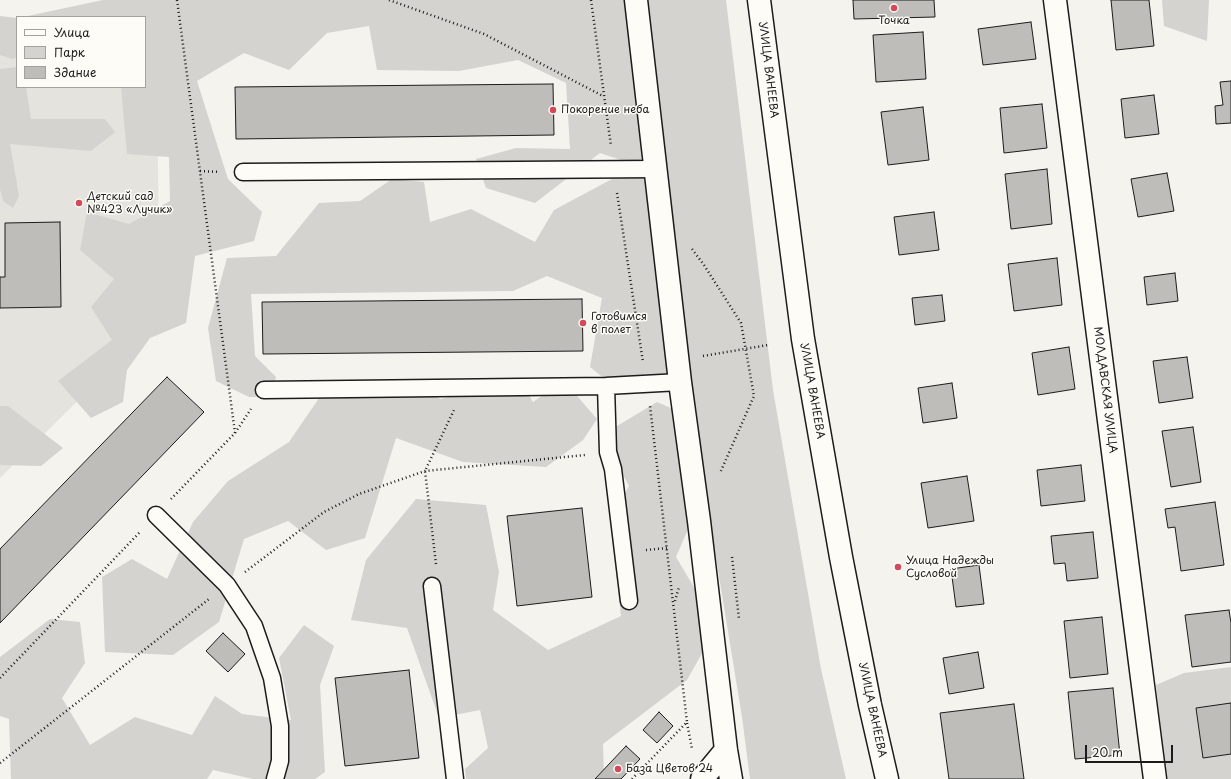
<!DOCTYPE html>
<html>
<head>
<meta charset="utf-8">
<style>
  body { margin:0 }
  #map { position:relative; width:1231px; height:779px; overflow:hidden; background:#f4f3ee; font-family:"Playpen Sans",sans-serif }
  canvas { display:block }
  .legend { position:absolute; left:16px; top:16px; width:130px; height:72px; box-sizing:border-box; background:#fdfcf7; border:1px solid #a3a29f; margin:0; padding:5px 7px; list-style:none; font-size:12px; color:#1c1c1c }
  .legend li { display:flex; align-items:center; gap:8px; height:20px }
  .legend b { width:20px; border:1px solid #a3a29f }
  .scale { position:absolute; left:1085px; top:745px; width:88px; height:18px; box-sizing:border-box; border:2px solid #1c1c1c; border-top:0; padding-left:5px; font-size:12px; line-height:14px; white-space:nowrap; color:#1c1c1c; -webkit-text-stroke:3px #fdfcf7; paint-order:stroke }
</style>
</head>
<body>
<div id="map">
<canvas width="1231" height="779"></canvas>
<ul class="legend">
<li><b style="height:5px;background:#fdfcf7"></b>Улица</li>
<li><b style="height:11px;background:#d4d3cf"></b>Парк</li>
<li><b style="height:11px;background:#bebdba"></b>Здание</li>
</ul>
<div class="scale">20 m</div>
</div>
<script>
const c = document.querySelector('canvas').getContext('2d');
c.lineJoin = 'round';
function fill(path, color) {
  c.fillStyle = color;
  c.fill(path, 'evenodd');
}
function poly(rows) {
  const path = new Path2D();
  for (const r of rows) {
    path.moveTo(r[0], r[1]);
    for (let i = 2; i < r.length; i += 2) path.lineTo(r[i], r[i + 1]);
  }
  return path;
}
function strokePath(path, color, width, dash) {
  c.strokeStyle = color;
  c.lineWidth = width;
  c.lineCap = dash ? 'butt' : 'round';
  c.setLineDash(dash || []);
  c.stroke(path);
}
function write(font, color, halo, rows, align = 'center') {
  c.font = font + ' "Playpen Sans",sans-serif';
  c.lineWidth = 3;
  c.setLineDash([]);
  c.textBaseline = 'middle';
  c.strokeStyle = halo;
  c.fillStyle = color;
  for (const [text, x, y, turn = 0] of rows) {
    c.save();
    c.translate(x, y);
    c.rotate((+turn || 0) * Math.PI / 180);
    c.textAlign = isNaN(turn) ? turn : align;
    if (halo) c.strokeText(text, 0, 0);
    c.fillText(text, 0, 0);
    c.restore();
  }
}
fill(poly([
  [156,26,160,319,0,478,0,29,17,29,17,87,145,87]
]), '#e4e3de');
fill(poly([
  [103,0,726,0,773,390,821,669,846,779,750,779,742,717,707,503,664,151,630,163,600,153,535,203,486,188,476,159,516,148,570,149,566,83,518,60,459,71,377,70,369,26,327,33,289,70,244,53,197,81,228,179,262,212,254,241,195,256,186,323,150,338,127,370,123,402,91,418,58,381,112,340,91,307,114,279,80,250,87,212,129,224,170,201,169,157,127,154,121,87,145,87,145,17,23,17],
  [1162,0,1209,0,1207,41,1164,26],
  [0,16,17,18,17,57,13,59,0,55],
  [17,67,17,87,26,87,31,119,105,119,115,132,91,151,10,144,19,196,13,208,3,201,0,189,0,69],
  [647,176,677,372,621,392,590,367,602,298,547,276,513,291,251,294,255,356,276,377,271,397,249,397,216,381,208,328,227,258,276,256,319,203,360,201,392,179,424,182,430,222,471,209,535,242,554,210,612,179],
  [417,380,440,399,520,380,533,402,564,381,597,419,583,440,546,467,463,462,396,438,365,538,326,550,288,521,244,539,219,622,173,655,105,652,102,577,132,559,167,579,193,522,228,481,289,442,330,382],
  [657,402,691,417,701,499,676,557,695,589,705,648,687,680,603,744,604,779,466,779,465,769,488,748,480,710,439,718,407,628,351,620,366,560,416,499,486,505,499,572,493,610,548,650,621,616,610,519,629,486,602,435],
  [0,406,8,406,63,448,41,466,0,465],
  [50,619,80,622,85,663,62,698,90,745,135,717,192,735,215,696,242,714,291,720,279,658,304,625,334,646,320,685,325,772,315,779,253,779,213,770,207,779,11,779,9,719,0,716,0,657],
  [1231,667,1231,779,1166,779,1156,685,1184,673]
]), '#d4d3cf');
const building = poly([
  [853,0,934,0,935,17,854,19,853,0],
  [1111,0,1149,0,1154,46,1116,50,1111,0],
  [1031,22,1036,59,983,65,978,29,1031,22],
  [923,32,926,79,876,82,873,35,923,32],
  [1231,81,1231,123,1216,124,1215,106,1223,105,1220,82,1231,81],
  [553,84,554,135,236,139,235,87,553,84],
  [1154,95,1159,134,1125,138,1121,99,1154,95],
  [1042,104,1047,148,1004,153,1000,108,1042,104],
  [923,107,929,160,888,165,881,112,923,107],
  [1047,169,1052,224,1011,229,1005,174,1047,169],
  [1167,173,1174,211,1138,217,1131,179,1167,173],
  [934,212,939,250,899,255,894,217,934,212],
  [60,222,61,307,0,308,0,277,5,277,5,223,60,222],
  [1057,258,1062,305,1014,311,1008,264,1057,258],
  [1175,273,1178,301,1147,305,1144,277,1175,273],
  [942,295,945,321,915,325,912,298,942,295],
  [582,299,583,351,263,354,262,302,582,299],
  [1069,347,1075,389,1038,395,1032,353,1069,347],
  [1187,357,1193,398,1159,403,1153,361,1187,357],
  [167,377,204,412,0,623,0,549,167,377],
  [952,383,957,418,923,423,918,388,952,383],
  [1193,427,1201,482,1171,487,1162,431,1193,427],
  [1081,465,1085,501,1041,506,1037,470,1081,465],
  [967,476,974,521,928,528,921,483,967,476],
  [1215,502,1224,565,1181,571,1175,527,1168,528,1165,509,1215,502],
  [582,508,592,597,517,606,507,516,582,508],
  [1093,532,1098,578,1067,581,1065,563,1054,564,1051,536,1093,532],
  [979,565,984,604,956,607,951,569,979,565],
  [1229,610,1231,623,1231,662,1192,667,1185,615,1229,610],
  [1102,617,1108,674,1070,678,1064,621,1102,617],
  [223,633,245,654,228,672,206,651,223,633],
  [978,652,984,688,949,694,943,658,978,652],
  [409,670,419,758,345,766,335,678,409,670],
  [1113,688,1120,755,1075,759,1068,692,1113,688],
  [1231,703,1231,754,1203,758,1196,708,1231,703],
  [1014,704,1024,779,949,779,940,713,1014,704],
  [659,712,673,726,657,743,643,730,659,712],
  [626,746,640,759,621,779,595,779,626,746]
]);
fill(building, '#bebdba');
strokePath(building, '#1c1c1c', 1);
const lane = poly([
  [243,172,656,169],
  [606,386,608,452,613,469,629,601],
  [264,390,606,386,680,382],
  [156,515,227,585,254,626,272,678,280,726,280,761,275,779],
  [432,586,455,779]
]);
const street = poly([
  [636,0,680,382,699,521,726,750,731,779],
  [1055,0,1155,779],
  [702,779,726,750]
]);
const secondary = poly([
  [759,0,803,339,841,557,870,705,887,779]
]);
strokePath(lane, '#1c1c1c', 19);
strokePath(street, '#1c1c1c', 25);
strokePath(secondary, '#1c1c1c', 25);
strokePath(poly([
  [177,0,235,433],
  [389,0,484,34,603,96],
  [591,0,611,146],
  [200,171,220,172],
  [617,193,643,362],
  [692,249,704,265,741,323,754,396,720,473],
  [703,356,768,345],
  [171,499,235,433,251,409],
  [646,550,667,548],
  [732,557,739,619],
  [436,564,425,471,454,410],
  [245,572,324,512,359,494,425,471,585,455],
  [675,601,679,587],
  [0,678,140,532],
  [687,723,692,749],
  [0,763,209,599],
  [632,779,687,722,650,406]
]), '#1c1c1c', 2.5, [1, 3]);
strokePath(lane, '#fdfcf7', 16);
strokePath(street, '#fdfcf7', 22);
strokePath(secondary, '#fdfcf7', 22);
for (const [x, y, r, color] of [
  [894,8,4,"#d1495b"],
  [553,110,4,"#d1495b"],
  [79,203,4,"#d1495b"],
  [583,323,4,"#d1495b"],
  [898,567,4,"#d1495b"],
  [618,769,4,"#d1495b"]
]) {
  const dot = new Path2D();
  dot.arc(x, y, r, 0, 2 * Math.PI);
  c.fillStyle = color;
  c.fill(dot);
  strokePath(dot, '#fdfcf7', 1.5);
}
write('11px', '#1c1c1c', '#fdfcf7', [
  ["Точка",894,21,"center"],
  ["Покорение неба",561,110],
  ["Детский сад",87,197],
  ["№423 «Лучик»",87,210],
  ["Готовимся",591,317],
  ["в полет",591,330],
  ["Улица Надежды",906,561],
  ["Сусловой",906,574],
  ["База Цветов 24",626,769]
], 'left');
write('11px', '#1c1c1c', '#fdfcf7', [
  ["УЛИЦА ВАНЕЕВА",768,70,83],
  ["МОЛДАВСКАЯ УЛИЦА",1105,390,83],
  ["УЛИЦА ВАНЕЕВА",812,391,80],
  ["УЛИЦА ВАНЕЕВА",872,710,78]
]);
</script>
</body>
</html>
